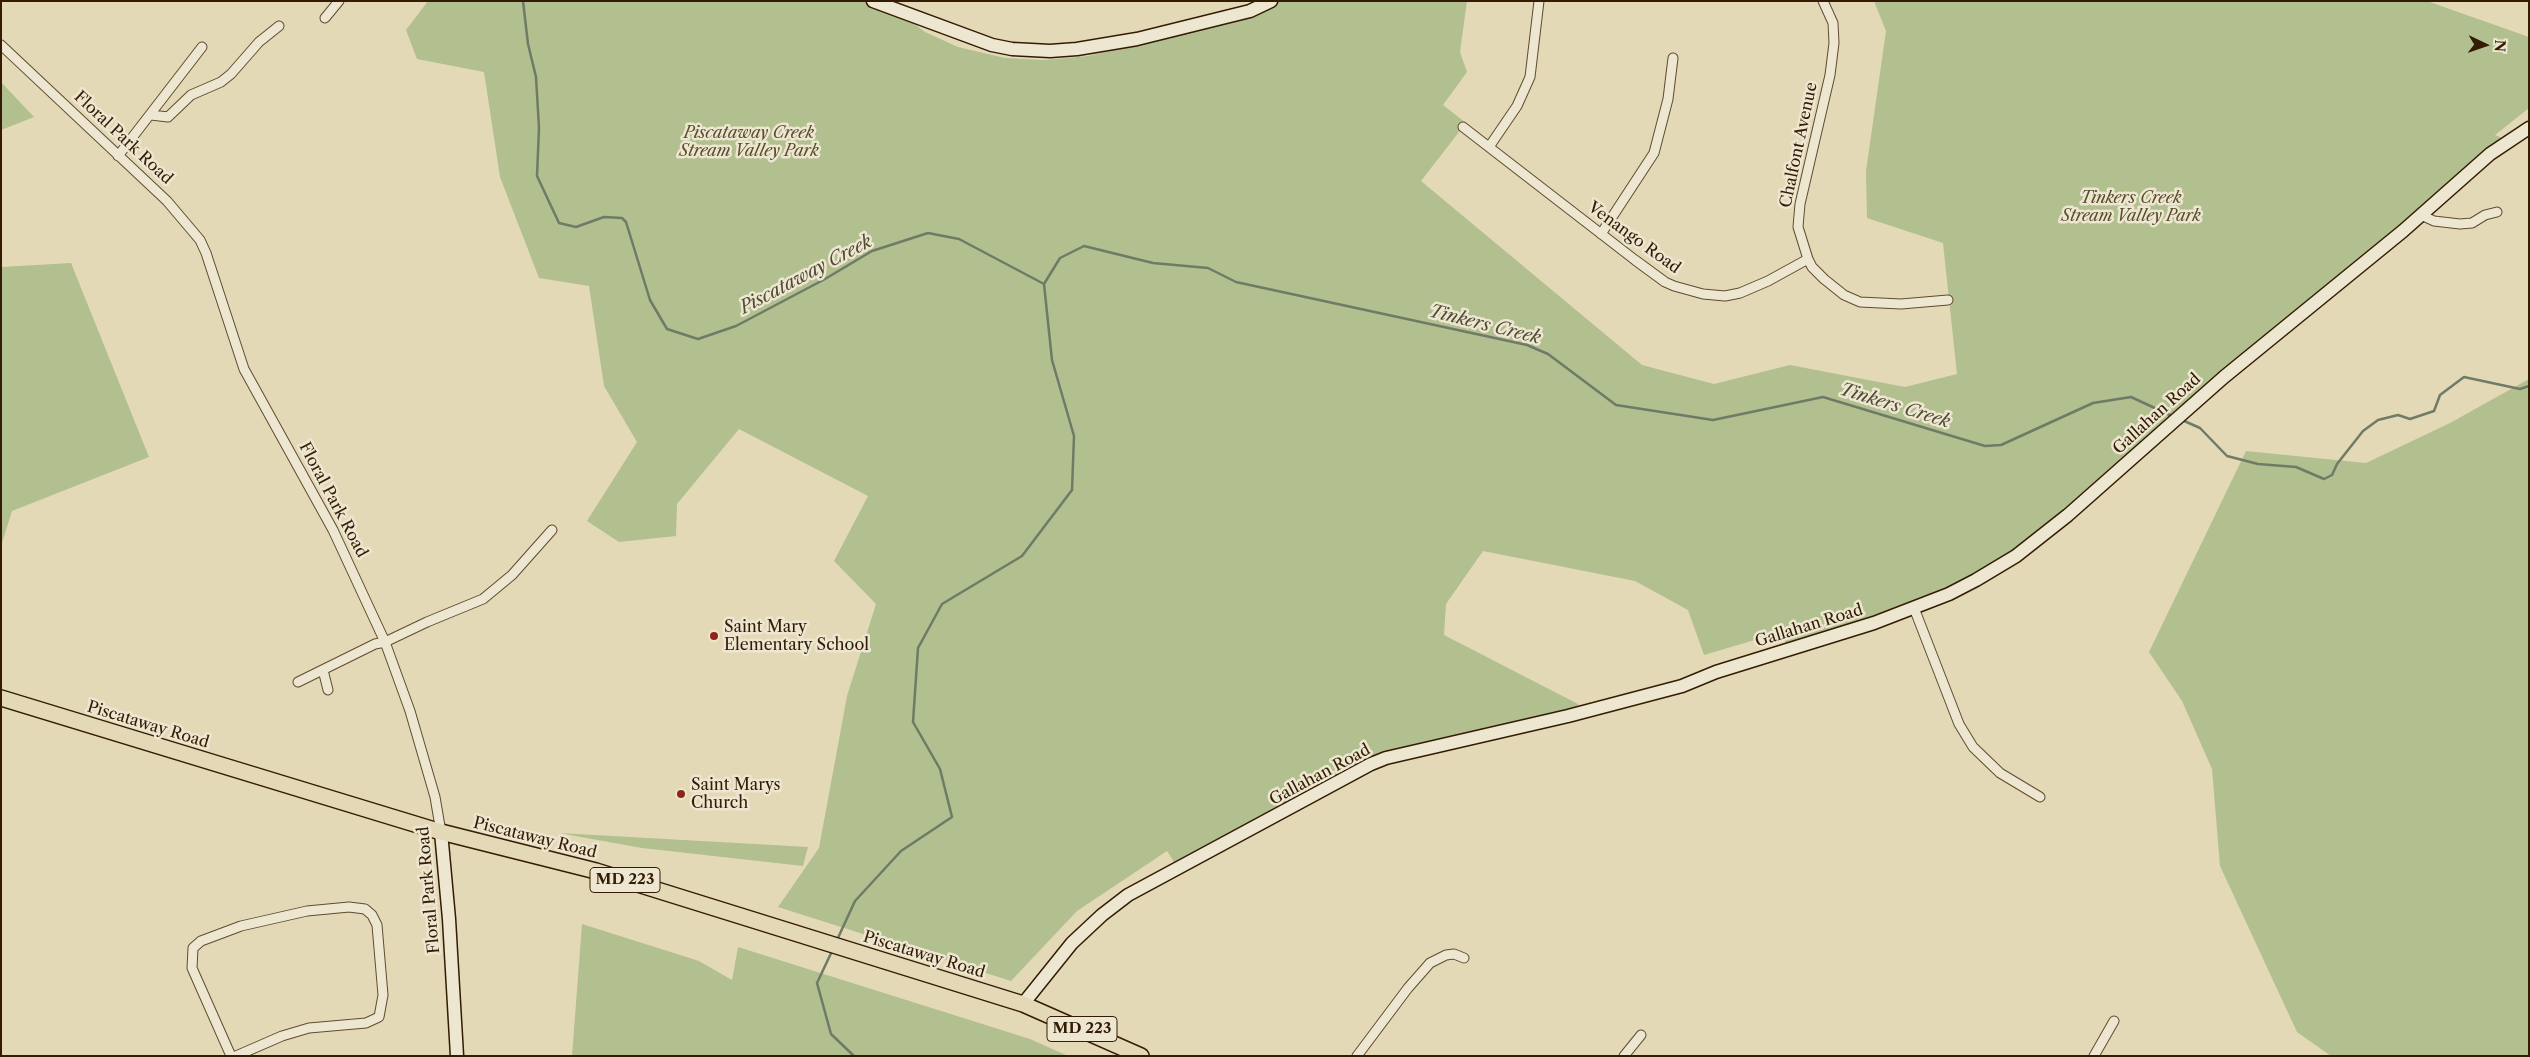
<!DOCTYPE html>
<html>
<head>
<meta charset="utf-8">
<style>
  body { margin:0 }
  #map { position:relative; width:2530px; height:1057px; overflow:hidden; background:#e4d9b7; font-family:"Libre Caslon Text",serif }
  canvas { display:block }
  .frame { position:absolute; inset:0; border:2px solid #331c03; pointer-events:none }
  .north { position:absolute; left:2460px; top:20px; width:50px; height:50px; -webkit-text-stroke:4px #ede6d0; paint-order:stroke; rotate:93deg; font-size:14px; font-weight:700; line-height:20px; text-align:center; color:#331c03 }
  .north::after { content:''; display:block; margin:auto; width:18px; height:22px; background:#331c03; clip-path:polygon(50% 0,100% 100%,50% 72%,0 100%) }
</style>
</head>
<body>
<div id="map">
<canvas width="2530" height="1057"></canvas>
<div class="frame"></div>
<div class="north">N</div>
</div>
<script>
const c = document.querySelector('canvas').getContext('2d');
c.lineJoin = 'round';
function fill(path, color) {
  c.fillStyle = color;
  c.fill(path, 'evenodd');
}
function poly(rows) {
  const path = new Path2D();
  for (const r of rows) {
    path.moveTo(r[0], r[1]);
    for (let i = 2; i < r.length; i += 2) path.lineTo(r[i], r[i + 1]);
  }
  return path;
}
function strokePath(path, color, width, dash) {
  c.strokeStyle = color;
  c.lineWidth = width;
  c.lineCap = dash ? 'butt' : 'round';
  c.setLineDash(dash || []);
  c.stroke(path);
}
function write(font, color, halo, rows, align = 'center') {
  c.font = font + ' "Libre Caslon Text",serif';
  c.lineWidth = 5;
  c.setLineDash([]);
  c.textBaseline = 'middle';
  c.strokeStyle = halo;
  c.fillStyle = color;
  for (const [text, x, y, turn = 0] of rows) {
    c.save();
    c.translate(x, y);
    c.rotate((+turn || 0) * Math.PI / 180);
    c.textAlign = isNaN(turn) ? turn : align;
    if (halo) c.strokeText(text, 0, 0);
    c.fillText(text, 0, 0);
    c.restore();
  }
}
fill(poly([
  [428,1,884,1,925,32,958,47,1005,58,1044,60,1088,56,1183,33,1277,1,1467,1,1460,52,1467,72,1443,105,1466,123,1421,181,1642,365,1714,384,1790,365,1905,387,1957,374,1943,243,1867,218,1866,171,1886,31,1874,1,2427,1,2529,37,2529,108,2495,135,2505,139,2168,425,2008,557,1959,586,1787,647,1782,632,1704,655,1688,610,1635,581,1483,551,1446,604,1444,635,1578,704,1579,709,1398,749,1343,772,1174,862,1167,851,1077,911,1011,981,778,907,819,848,847,696,876,604,834,561,868,496,739,429,677,504,676,536,619,542,587,521,637,442,604,386,589,286,539,278,500,177,484,72,417,59,406,30],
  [1,82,34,117,1,130],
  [71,263,149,457,12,511,1,546,1,267],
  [2529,379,2529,1056,2331,1056,2297,1032,2220,866,2212,769,2182,701,2149,652,2246,451,2366,463,2450,423],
  [559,833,808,847,803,866,642,848],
  [582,924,699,961,732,980,738,947,1030,1039,1068,1056,572,1056]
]), '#b2bf8f');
strokePath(poly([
  [523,1,528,44,536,77,539,128,537,176,559,223,576,227,604,217,622,218,626,222,650,300,667,329,698,339,736,326,825,279,872,251,928,233,959,239,1044,284],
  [1044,284,1060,258,1084,246,1153,263,1208,268,1236,282,1527,345,1548,354,1616,405,1713,420,1823,397,1985,446,2001,445,2093,403,2131,397,2172,416],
  [2182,420,2200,428,2227,456,2258,464,2296,467,2324,479,2332,475,2337,464,2363,431,2378,420,2398,415,2410,419,2434,411,2440,395,2464,377,2520,389,2529,386],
  [837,940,855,901,901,851,952,817,940,769,913,722,918,648,942,604,1022,556,1072,490,1074,436,1052,360,1044,284],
  [833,949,817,983,831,1034,854,1056]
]), '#6f7b66', 2.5);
const street = poly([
  [1823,1,1833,23,1834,43,1830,75,1800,204,1798,227,1808,259,1812,267,1824,279,1844,295,1860,302,1901,304,1948,300],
  [325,18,339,1],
  [1,45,167,201,200,240,206,253,244,369,333,530,385,642,410,711,435,797,441,832],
  [151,115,168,117,191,95,221,82,231,74,259,42,279,26],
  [1463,127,1635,260,1665,282,1674,286,1703,294,1725,296,1740,293,1768,281,1808,259],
  [1489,147,1517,106,1530,77,1539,1],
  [118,156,202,47],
  [2421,215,2434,221,2460,224,2472,223,2485,215,2497,212],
  [1601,234,1654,153,1668,99,1673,58],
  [1914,608,1959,724,1973,747,2000,773,2040,797],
  [323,670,328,690],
  [298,682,375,644,385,642,427,622,483,599,512,575,552,530],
  [231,1056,192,968,193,948,201,941,241,926,307,911,349,907,365,909,372,915,377,925,383,995,379,1017,366,1023,309,1028,282,1036,236,1056],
  [1357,1056,1408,988,1430,963,1446,955,1454,954,1464,958],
  [1624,1056,1641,1035],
  [2094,1056,2114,1021]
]);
const secondary = poly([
  [873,1,992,45,1012,49,1050,51,1077,49,1137,39,1250,11,1271,1],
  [441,832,449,919,457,1056],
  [1023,1004,1072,943,1102,915,1128,895,1371,764,1386,758,1568,716,1682,686,1716,672,1874,623,1949,594,1976,580,2016,556,2068,515,2224,377,2403,231,2490,154,2529,128]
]);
const primary = poly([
  [1,698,441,832,596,871,1023,1004,1141,1056]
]);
strokePath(street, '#5f4b30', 11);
strokePath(secondary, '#331c03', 15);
strokePath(primary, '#331c03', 18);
strokePath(street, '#ede6d0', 9);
strokePath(secondary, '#ede6d0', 12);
strokePath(primary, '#e4d9b7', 15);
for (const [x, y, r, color] of [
  [714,636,5,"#8f2418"],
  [681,794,5,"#8f2418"]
]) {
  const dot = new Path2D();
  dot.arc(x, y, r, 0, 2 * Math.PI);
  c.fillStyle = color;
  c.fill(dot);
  strokePath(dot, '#ede6d0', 2);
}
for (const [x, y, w] of [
  [625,880,70],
  [1082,1029,70]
]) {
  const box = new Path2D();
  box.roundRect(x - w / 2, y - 12.5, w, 25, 4);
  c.fillStyle = '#ede6d0';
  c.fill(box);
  strokePath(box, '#331c03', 1);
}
write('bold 15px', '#331c03', null, [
  ["MD 223",625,880],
  ["MD 223",1082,1029]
]);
write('italic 16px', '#594d2d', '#ede6d0', [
  ["Piscataway Creek",749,133],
  ["Stream Valley Park",749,151],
  ["Tinkers Creek",2131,198],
  ["Stream Valley Park",2131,216]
]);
write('16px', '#331c03', '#ede6d0', [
  ["Floral Park Road",123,138,43],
  ["Chalfont Avenue",1799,145,-78],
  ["Venango Road",1634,238,36],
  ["Gallahan Road",2157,414,-42],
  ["Floral Park Road",333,500,62],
  ["Gallahan Road",1809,626,-17],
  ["Piscataway Road",148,725,17],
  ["Gallahan Road",1320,775,-28],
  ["Piscataway Road",535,838,14],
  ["Floral Park Road",429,890,-95],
  ["Piscataway Road",924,955,17]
]);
write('16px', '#331c03', '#ede6d0', [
  ["Saint Mary",724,627],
  ["Elementary School",724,645],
  ["Saint Marys",691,785],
  ["Church",691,803]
], 'left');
write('italic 18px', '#514c35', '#ede6d0', [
  ["Piscataway Creek",806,275,-28],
  ["Tinkers Creek",1485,325,14],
  ["Tinkers Creek",1895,406,17]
]);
</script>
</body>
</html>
